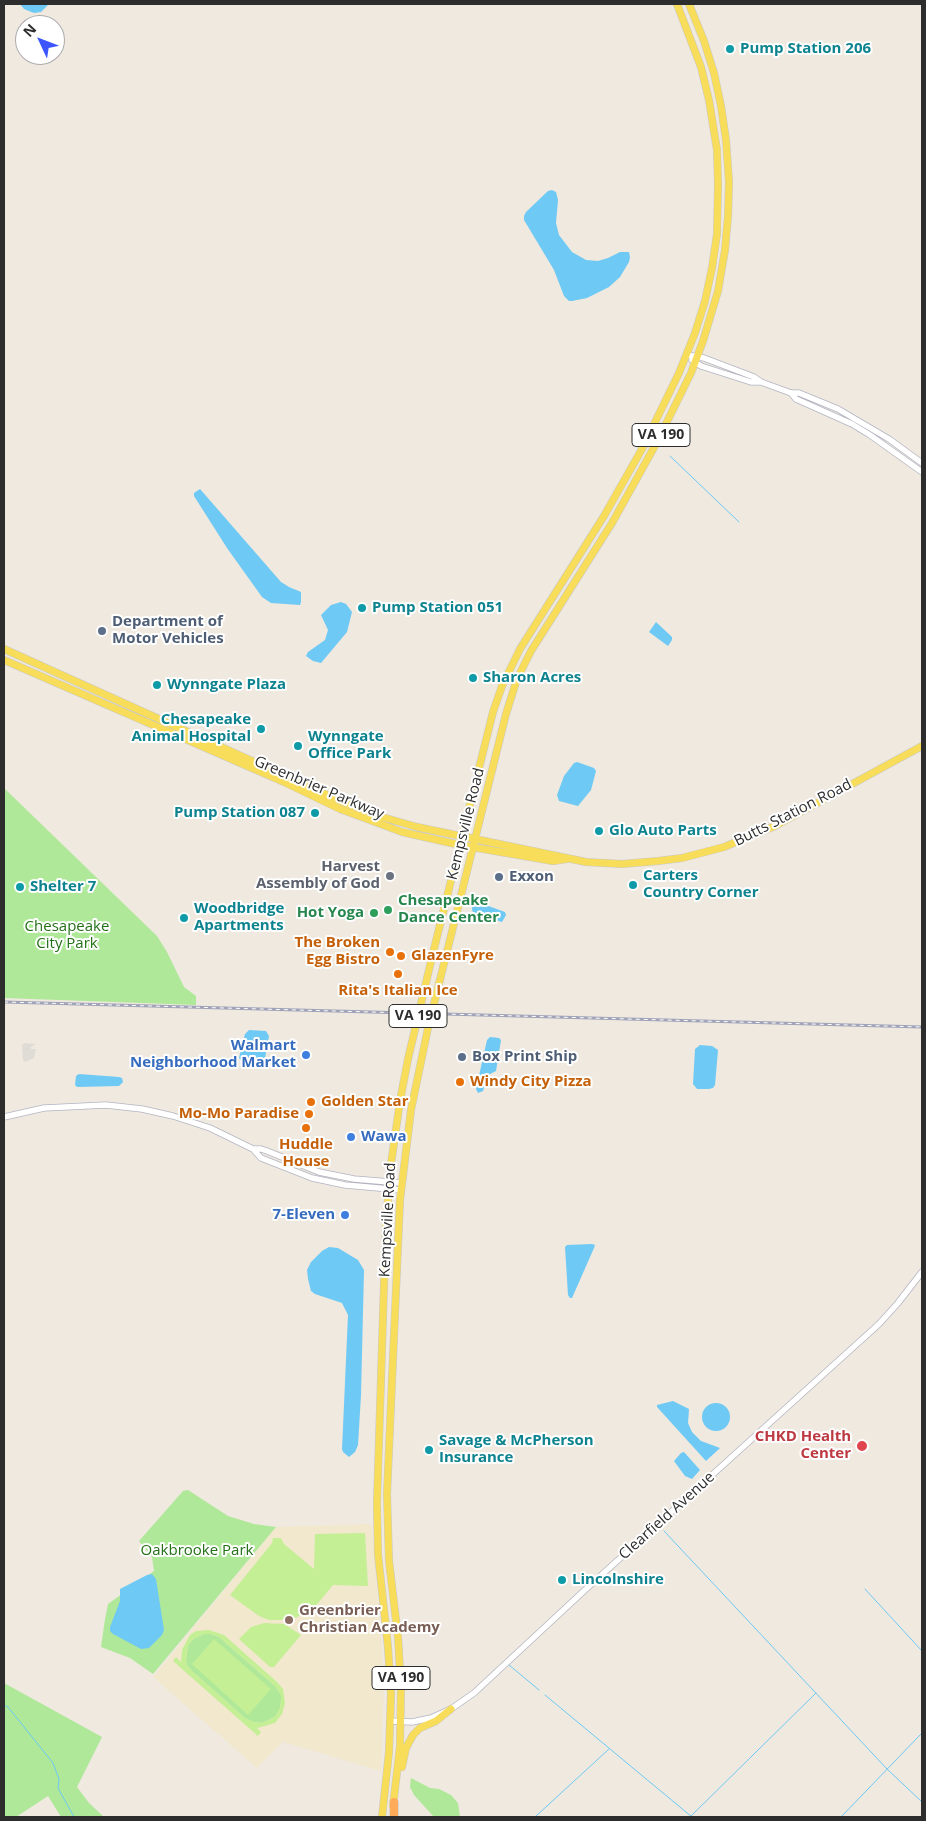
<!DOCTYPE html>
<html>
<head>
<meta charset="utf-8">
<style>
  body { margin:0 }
  #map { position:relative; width:926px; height:1821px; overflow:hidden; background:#efe9df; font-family:"Open Sans",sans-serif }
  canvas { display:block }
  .frame { position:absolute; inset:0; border:5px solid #2d2d2d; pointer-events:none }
  .north { position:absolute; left:15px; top:15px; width:50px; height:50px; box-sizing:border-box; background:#fff; border:1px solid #ababab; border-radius:50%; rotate:313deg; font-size:14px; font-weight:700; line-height:20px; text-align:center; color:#2d2d2d }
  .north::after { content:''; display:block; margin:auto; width:18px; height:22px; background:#3c55ff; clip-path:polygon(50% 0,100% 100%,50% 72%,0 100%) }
</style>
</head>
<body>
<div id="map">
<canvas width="926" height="1821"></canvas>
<div class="frame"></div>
<div class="north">N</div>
</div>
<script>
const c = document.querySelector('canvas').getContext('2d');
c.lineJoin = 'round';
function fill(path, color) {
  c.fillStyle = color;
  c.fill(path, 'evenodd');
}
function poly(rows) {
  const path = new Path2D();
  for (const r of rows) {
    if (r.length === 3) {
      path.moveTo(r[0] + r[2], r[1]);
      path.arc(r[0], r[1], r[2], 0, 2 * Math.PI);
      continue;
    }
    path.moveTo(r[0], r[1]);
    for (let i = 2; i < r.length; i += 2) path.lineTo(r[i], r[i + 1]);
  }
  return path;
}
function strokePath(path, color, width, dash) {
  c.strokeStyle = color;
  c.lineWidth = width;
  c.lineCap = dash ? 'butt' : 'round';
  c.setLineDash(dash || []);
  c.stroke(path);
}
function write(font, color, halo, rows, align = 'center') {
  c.font = font + ' "Open Sans",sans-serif';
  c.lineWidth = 4;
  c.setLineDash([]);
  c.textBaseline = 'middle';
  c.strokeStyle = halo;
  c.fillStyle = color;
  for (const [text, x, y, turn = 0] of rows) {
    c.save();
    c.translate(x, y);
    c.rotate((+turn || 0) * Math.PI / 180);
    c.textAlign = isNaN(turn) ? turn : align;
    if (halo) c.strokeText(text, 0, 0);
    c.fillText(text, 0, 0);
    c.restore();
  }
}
fill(poly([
  [367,1524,372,1526,384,1679,381,1771,283,1742,257,1768,153,1677,276,1527]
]), '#f1e8ce');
fill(poly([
  [4,788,157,936,167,952,184,987,196,996,196,1005,4,998],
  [188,1490,228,1516,254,1524,276,1527,153,1674,130,1658,101,1647,105,1619,108,1604,154,1571,152,1557,139,1541,183,1491],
  [204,1634,211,1634,219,1637,275,1686,281,1695,281,1701,280,1708,275,1717,262,1723,254,1722,246,1719,192,1671,187,1665,186,1659,188,1646,193,1639],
  [4,1683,102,1737,77,1787,89,1803,104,1817,61,1817,48,1796,16,1817,4,1817],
  [411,1778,430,1788,439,1789,451,1795,458,1803,460,1817,434,1817,414,1795,410,1787]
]), '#afe899');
fill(poly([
  [365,1533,368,1586,333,1585,313,1609,293,1619,282,1620,269,1620,259,1616,230,1595,272,1543,273,1538,281,1538,284,1544,314,1569,315,1534],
  [264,1623,284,1624,301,1635,274,1667,270,1667,239,1639,251,1627],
  [209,1630,224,1635,277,1682,283,1689,285,1703,282,1714,275,1723,257,1728,261,1732,258,1736,173,1661,176,1657,181,1662,182,1650,190,1635,196,1631],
  [204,1634,211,1634,219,1637,275,1686,281,1695,281,1701,280,1708,275,1717,262,1723,254,1722,246,1719,192,1671,187,1665,186,1659,188,1646,193,1639],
  [214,1639,271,1689,248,1715,192,1664]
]), '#c4ef95');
fill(poly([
  [24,1043,36,1044,31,1047,31,1049,36,1049,34,1058,25,1062,23,1060,22,1045]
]), '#dfdcd6');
fill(poly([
  [20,4,49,4,41,12,34,13,24,9],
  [552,190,556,192,558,200,556,223,559,235,572,252,586,260,598,261,608,258,620,252,629,252,630,257,629,262,620,277,609,287,587,298,572,301,569,301,564,296,554,270,524,220,524,216,526,212,548,191],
  [200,489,281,582,289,587,301,592,301,602,300,605,271,603,262,597,227,548,194,496,194,493],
  [341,602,346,604,352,612,347,632,321,663,313,661,306,656,308,652,325,640,328,630,321,615,331,605],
  [656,622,672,637,672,640,668,646,649,632],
  [577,762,594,768,596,771,591,790,578,806,559,801,557,795,564,776,574,763],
  [476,899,480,903,505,912,506,915,502,922,473,913,472,909,473,902],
  [249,1030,266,1031,269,1036,264,1064,259,1068,243,1062,239,1058,245,1034],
  [490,1037,499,1038,501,1040,496,1071,490,1074,486,1081,483,1091,478,1093,476,1089,487,1040],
  [700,1045,712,1046,718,1050,715,1085,713,1088,709,1089,697,1089,693,1084,695,1049],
  [79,1074,119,1077,122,1078,123,1082,119,1086,77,1087,75,1085,76,1076],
  [592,1244,595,1245,594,1248,572,1298,570,1298,568,1295,565,1247,567,1245],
  [329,1247,338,1248,358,1260,364,1270,361,1395,358,1445,355,1452,349,1457,343,1452,342,1449,348,1315,342,1303,315,1294,311,1291,308,1279,307,1270,311,1262,322,1251],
  [673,1401,689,1409,688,1423,692,1432,701,1441,720,1448,706,1461,657,1407,657,1405],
  [716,1417,14],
  [684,1452,700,1470,692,1479,685,1476,674,1461,681,1453],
  [152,1574,156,1579,164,1630,162,1635,149,1648,141,1649,113,1634,110,1631,110,1627,120,1601,120,1589,147,1575]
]), '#6ec9f5');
strokePath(poly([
  [670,456,739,522],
  [664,1531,887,1769,922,1802],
  [865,1589,922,1651],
  [509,1665,539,1690],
  [545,1695,692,1817],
  [4,1705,8,1707,53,1763,59,1779,58,1788,74,1817],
  [535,1817,609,1749],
  [690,1817,816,1693],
  [841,1817,922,1733]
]), '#6ec9f5', 1);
const minor = poly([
  [687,355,704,358,754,377,761,382,791,393,799,393,838,409,889,439,922,463],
  [692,360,701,366,751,382,761,382],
  [791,393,796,399,852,424,870,435,922,472],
  [4,1117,44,1108,106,1105,142,1109,173,1116,210,1128,253,1149,261,1149,267,1151,319,1172,354,1179,402,1183],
  [253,1149,261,1158,312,1178,345,1185,401,1190],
  [390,1721,412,1722,431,1718,451,1709,474,1693,586,1589,879,1324,898,1303,922,1272]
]);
const major = poly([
  [4,649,345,803,382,817,417,827,586,862,622,864,658,861,682,858,724,847,775,826,922,746],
  [4,660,284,782,340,809,378,823,402,832,460,845,553,861,567,859],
  [402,1767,406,1748,413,1735,420,1728,436,1721,451,1709],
  [393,1806,400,1746,401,1687,398,1637,389,1561,387,1494,400,1200,411,1110,428,1028,475,839,506,714,517,679,531,651,612,523,657,442,691,373,703,341,718,291,725,250,728,216,729,182,726,140,721,106,714,73,704,41,689,4],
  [382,1817,389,1752,391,1694,388,1647,378,1554,377,1503,386,1222,391,1164,400,1101,408,1059,432,957,493,712,502,686,520,649,604,516,642,449,679,373,695,333,705,301,712,268,717,234,718,184,717,150,709,100,701,67,677,4]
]);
const highway = poly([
  [394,1802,394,1817]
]);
strokePath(minor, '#b3b4c1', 7);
strokePath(major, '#c8c8c8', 8);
strokePath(highway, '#c8c8c8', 9);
strokePath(minor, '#fff', 5.5);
strokePath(major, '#f8dd5b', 7);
strokePath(highway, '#ffab5a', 8);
const rail = poly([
  [4,1002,922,1027]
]);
strokePath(rail, '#a1a3b8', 3);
strokePath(rail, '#fff', 1, [4]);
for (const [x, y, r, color] of [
  [730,49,5,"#0f9aa8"],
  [362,608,5,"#0f9aa8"],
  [102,631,5,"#5c6f8a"],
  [473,678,5,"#0f9aa8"],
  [157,685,5,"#0f9aa8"],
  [261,729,5,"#0f9aa8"],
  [298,746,5,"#0f9aa8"],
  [315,813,5,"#0f9aa8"],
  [599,831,5,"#0f9aa8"],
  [390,876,5,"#6b7280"],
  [499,877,5,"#5c6f8a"],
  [633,885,5,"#0f9aa8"],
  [20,887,5,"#0f9aa8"],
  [388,910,5,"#2e9e5b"],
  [374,913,5,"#2e9e5b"],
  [184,918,5,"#0f9aa8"],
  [390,952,5,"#e8710a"],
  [401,956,5,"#e8710a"],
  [398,974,5,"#e8710a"],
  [306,1055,5,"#3f7fe0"],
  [462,1057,5,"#5c6f8a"],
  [460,1082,5,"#e8710a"],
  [311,1102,5,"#e8710a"],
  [309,1114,5,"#e8710a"],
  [306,1128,5,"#e8710a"],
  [351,1137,5,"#3f7fe0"],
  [345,1215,5,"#3f7fe0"],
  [862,1446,6,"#e0444e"],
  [429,1450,5,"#0f9aa8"],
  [562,1580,5,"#0f9aa8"],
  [289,1620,5,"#8d6e63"]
]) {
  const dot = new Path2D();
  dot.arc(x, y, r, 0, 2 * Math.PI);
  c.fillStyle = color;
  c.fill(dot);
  strokePath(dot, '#fff', 2);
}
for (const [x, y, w] of [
  [661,435,58],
  [418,1016,58],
  [401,1678,58]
]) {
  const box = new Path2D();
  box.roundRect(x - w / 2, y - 11.5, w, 23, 4);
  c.fillStyle = '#fff';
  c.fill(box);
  strokePath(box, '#2d2d2d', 1);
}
write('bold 14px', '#2d2d2d', null, [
  ["VA 190",661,435],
  ["VA 190",418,1016],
  ["VA 190",401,1678]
]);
write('bold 15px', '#0d838f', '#fff', [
  ["Pump Station 206",740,49],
  ["Pump Station 051",372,608],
  ["Sharon Acres",483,678],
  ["Wynngate Plaza",167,685],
  ["Chesapeake",251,720,"right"],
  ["Animal Hospital",251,737,"right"],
  ["Wynngate",308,737],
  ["Office Park",308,754],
  ["Pump Station 087",305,813,"right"],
  ["Glo Auto Parts",609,831],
  ["Carters",643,876],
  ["Country Corner",643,893],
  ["Shelter 7",30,887],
  ["Woodbridge",194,909],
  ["Apartments",194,926],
  ["Savage & McPherson",439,1441],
  ["Insurance",439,1458],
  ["Lincolnshire",572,1580]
], 'left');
write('bold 15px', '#4e5e75', '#fff', [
  ["Department of",112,622],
  ["Motor Vehicles",112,639],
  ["Exxon",509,877],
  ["Box Print Ship",472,1057]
], 'left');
write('15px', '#2d2d2d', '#fff', [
  ["Greenbrier Parkway",319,788,23],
  ["Butts Station Road",793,813,-27],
  ["Kempsville Road",466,824,-76],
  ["Kempsville Road",388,1220,-87],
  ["Clearfield Avenue",667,1516,-42]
]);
write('bold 15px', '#5b616d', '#fff', [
  ["Harvest",380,867],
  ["Assembly of God",380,884]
], 'right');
write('bold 15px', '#27864d', '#fff', [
  ["Chesapeake",398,901],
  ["Dance Center",398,918],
  ["Hot Yoga",364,913,"right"]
], 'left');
write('15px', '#247017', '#fff', [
  ["Chesapeake",67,927],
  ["City Park",67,944],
  ["Oakbrooke Park",197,1551]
]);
write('bold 15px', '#c56008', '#fff', [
  ["The Broken",380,943,"right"],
  ["Egg Bistro",380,960,"right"],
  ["GlazenFyre",411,956],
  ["Rita's Italian Ice",398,991,"center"],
  ["Windy City Pizza",470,1082],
  ["Golden Star",321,1102],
  ["Mo-Mo Paradise",299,1114,"right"],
  ["Huddle",306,1145,"center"],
  ["House",306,1162,"center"]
], 'left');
write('bold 15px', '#366cbe', '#fff', [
  ["Walmart",296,1046],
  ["Neighborhood Market",296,1063],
  ["Wawa",361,1137,"left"],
  ["7-Eleven",335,1215]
], 'right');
write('bold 15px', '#be3a42', '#fff', [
  ["CHKD Health",851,1437],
  ["Center",851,1454]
], 'right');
write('bold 15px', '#785e54', '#fff', [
  ["Greenbrier",299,1611],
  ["Christian Academy",299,1628]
], 'left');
</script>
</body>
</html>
